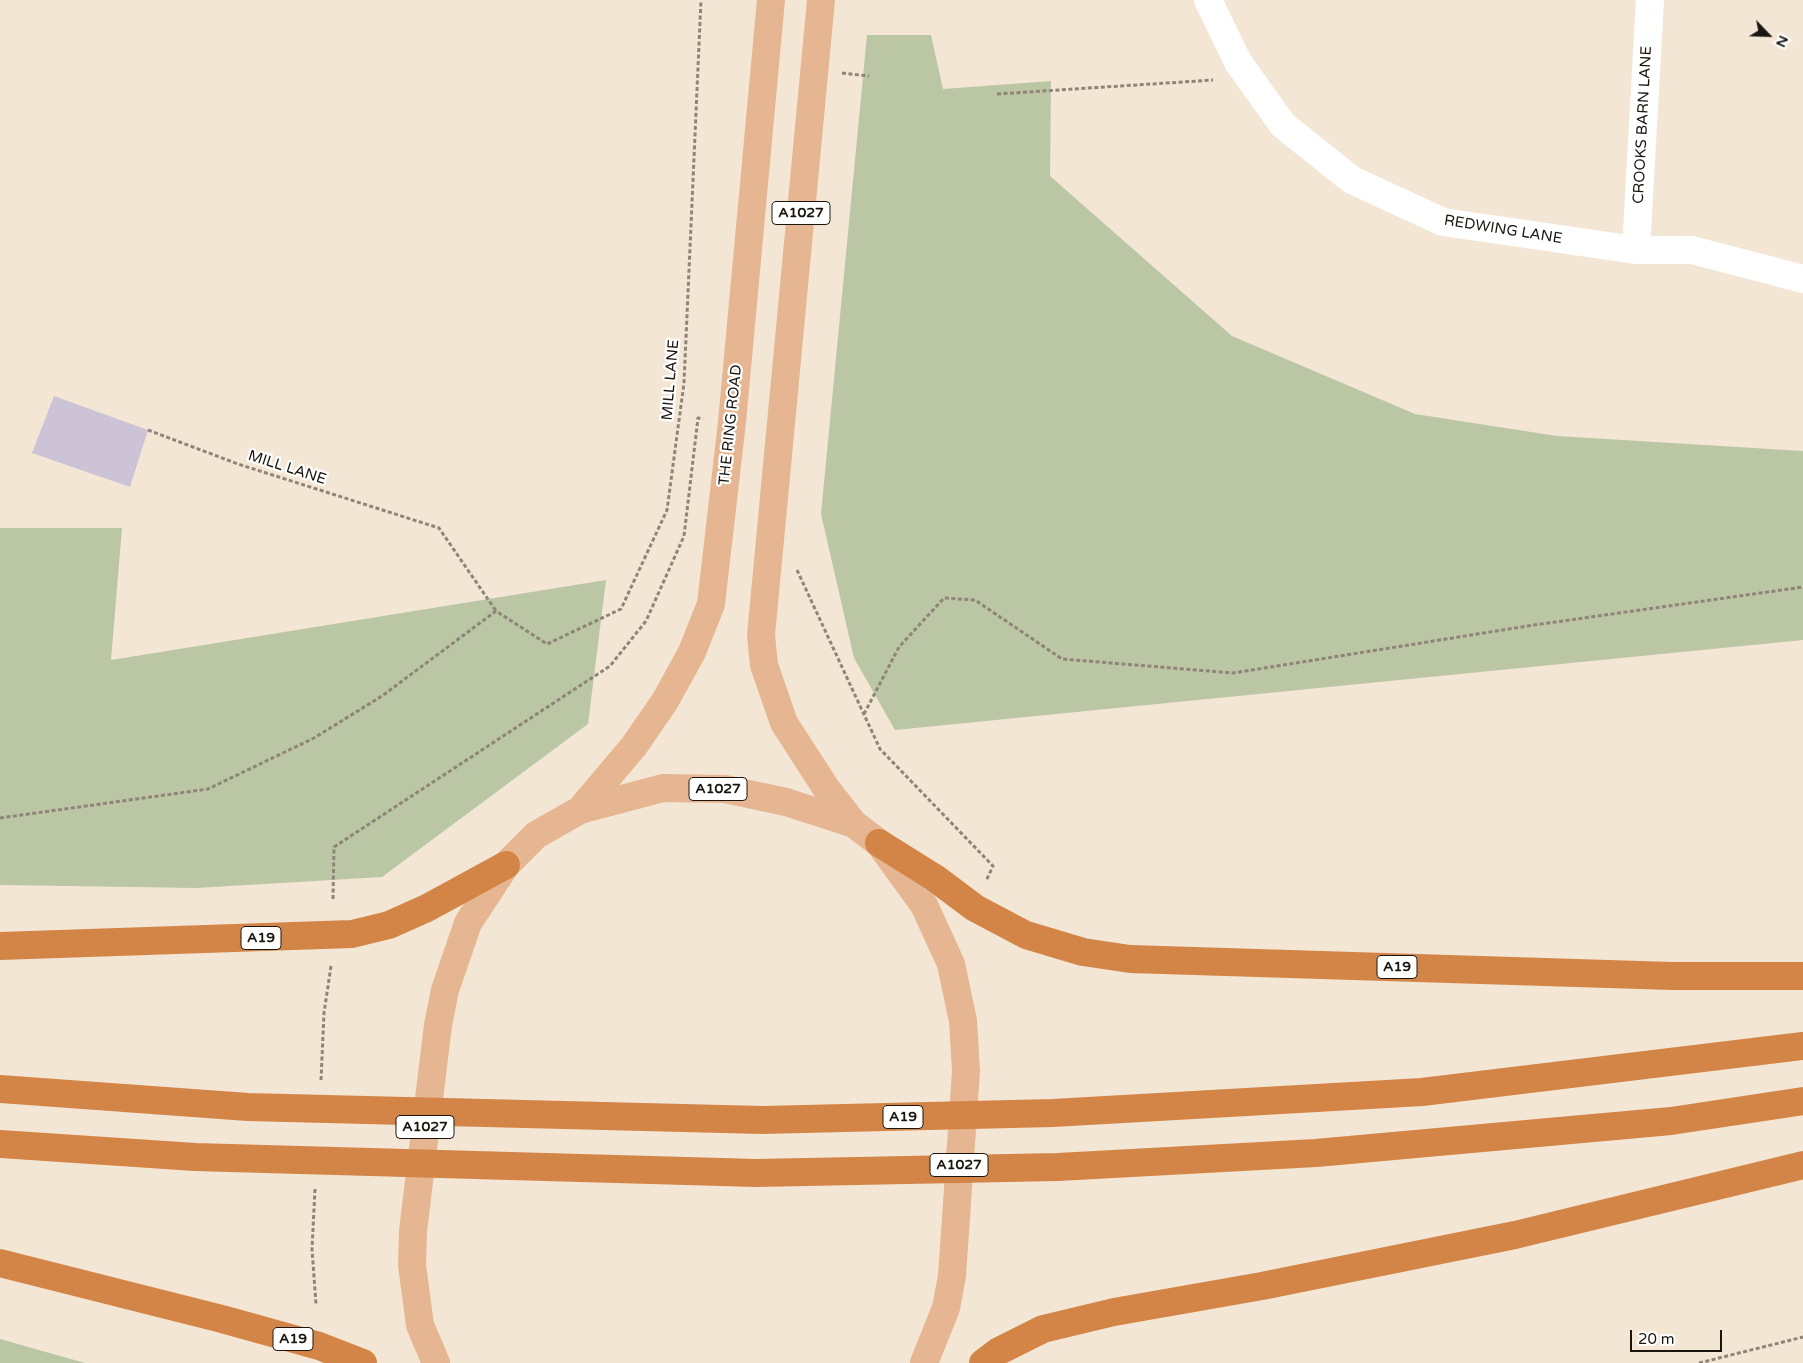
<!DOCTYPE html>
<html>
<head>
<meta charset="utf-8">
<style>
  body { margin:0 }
  #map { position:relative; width:1803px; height:1363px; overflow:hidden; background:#f4e6d5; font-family:"Varela Round",sans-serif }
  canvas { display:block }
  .north { position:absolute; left:1743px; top:10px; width:50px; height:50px; -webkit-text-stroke:4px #fff; paint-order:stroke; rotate:114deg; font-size:14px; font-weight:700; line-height:20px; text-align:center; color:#1a150f }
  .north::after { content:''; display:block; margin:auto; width:18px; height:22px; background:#1a150f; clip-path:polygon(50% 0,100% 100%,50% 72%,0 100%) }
  .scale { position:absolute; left:1630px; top:1330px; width:92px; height:22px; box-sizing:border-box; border:2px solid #1a150f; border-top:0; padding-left:6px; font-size:15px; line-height:18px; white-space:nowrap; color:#1a150f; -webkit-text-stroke:4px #fff; paint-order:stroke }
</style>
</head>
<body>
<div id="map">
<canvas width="1803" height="1363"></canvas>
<div class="north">N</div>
<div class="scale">20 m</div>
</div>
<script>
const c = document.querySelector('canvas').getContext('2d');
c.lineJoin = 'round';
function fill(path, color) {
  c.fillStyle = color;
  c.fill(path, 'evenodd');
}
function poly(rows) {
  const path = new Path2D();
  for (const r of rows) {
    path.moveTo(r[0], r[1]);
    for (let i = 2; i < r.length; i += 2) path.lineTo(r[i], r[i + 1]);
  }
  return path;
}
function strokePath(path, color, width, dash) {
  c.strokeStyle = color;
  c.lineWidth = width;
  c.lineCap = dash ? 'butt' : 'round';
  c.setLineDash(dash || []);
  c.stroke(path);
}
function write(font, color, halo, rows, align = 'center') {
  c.font = font + ' "Varela Round",sans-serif';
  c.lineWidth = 4.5;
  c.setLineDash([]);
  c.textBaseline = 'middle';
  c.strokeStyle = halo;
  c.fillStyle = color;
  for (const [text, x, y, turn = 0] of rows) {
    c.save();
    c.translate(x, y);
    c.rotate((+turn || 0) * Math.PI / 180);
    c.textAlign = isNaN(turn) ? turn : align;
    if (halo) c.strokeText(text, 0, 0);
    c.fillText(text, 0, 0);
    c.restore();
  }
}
fill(poly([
  [867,35,931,35,943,89,1051,81,1050,176,1232,336,1415,414,1557,436,1803,451,1803,640,895,730,854,658,821,514],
  [0,528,122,528,111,660,606,580,588,724,382,877,197,888,0,885],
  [0,1339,85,1363,0,1363]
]), '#bbc6a5');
fill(poly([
  [54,396,148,430,130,487,32,453]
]), '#ccc3d6');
strokePath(poly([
  [842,73,869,76],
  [997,94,1213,80],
  [148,430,238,464,439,528,496,611],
  [797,570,880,749,993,866,986,881],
  [864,714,899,647,944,598,975,600,1062,659,1233,673,1534,625,1803,587],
  [0,818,208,789,314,738,382,696,496,611,547,644,621,609,667,510,684,383,701,0],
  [333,899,334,847,610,666,646,621,684,536,698,418,703,419],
  [321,1080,324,1013,331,966],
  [315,1189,312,1249,316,1304],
  [1699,1363,1803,1337]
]), '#8e8478', 3, [4, 2.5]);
strokePath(poly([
  [1208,0,1238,62,1283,125,1352,180,1443,222,1636,250,1692,250,1803,279],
  [1636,250,1650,0]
]), '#fff', 28);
strokePath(poly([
  [821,0,761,635,764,665,784,723,826,788,854,824],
  [580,810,634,746,665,701,692,652,711,604,732,422,771,0],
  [436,1363,420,1325,412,1265,413,1231,438,1025,445,990,468,923,506,865,536,835,580,810,663,788,725,789,786,802,854,824,879,843,924,905,951,964,963,1021,966,1071,952,1276,946,1308,924,1363]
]), '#e5b691', 28);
strokePath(poly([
  [879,843,935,878,975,908,1026,935,1083,952,1130,959,1672,976,1803,976],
  [0,946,352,934,389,925,427,908,506,865],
  [0,1089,248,1107,762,1120,1053,1113,1422,1092,1803,1046],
  [0,1144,195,1157,756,1173,1058,1167,1316,1153,1671,1121,1803,1101],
  [0,1263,222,1319,319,1346,363,1363],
  [983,1363,999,1351,1043,1329,1114,1312,1262,1286,1515,1235,1803,1165]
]), '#d38548', 28);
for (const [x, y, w] of [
  [801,213,58],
  [718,789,58],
  [261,938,40],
  [1397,967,40],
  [903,1117,40],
  [425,1127,58],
  [959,1165,58],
  [293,1339,40]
]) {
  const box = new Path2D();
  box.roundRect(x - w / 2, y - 11.5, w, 23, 4);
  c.fillStyle = '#fff';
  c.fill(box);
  strokePath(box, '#1a150f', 1);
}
write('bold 14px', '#1a150f', null, [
  ["A1027",801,213],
  ["A1027",718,789],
  ["A19",261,938],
  ["A19",1397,967],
  ["A19",903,1117],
  ["A1027",425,1127],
  ["A1027",959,1165],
  ["A19",293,1339]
]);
write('15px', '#1a150f', '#fff', [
  ["CROOKS BARN LANE",1643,125,-87],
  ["REDWING LANE",1503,230,9],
  ["MILL LANE",671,380,-85],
  ["THE RING ROAD",731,425,-84],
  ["MILL LANE",287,468,18]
]);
</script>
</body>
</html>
